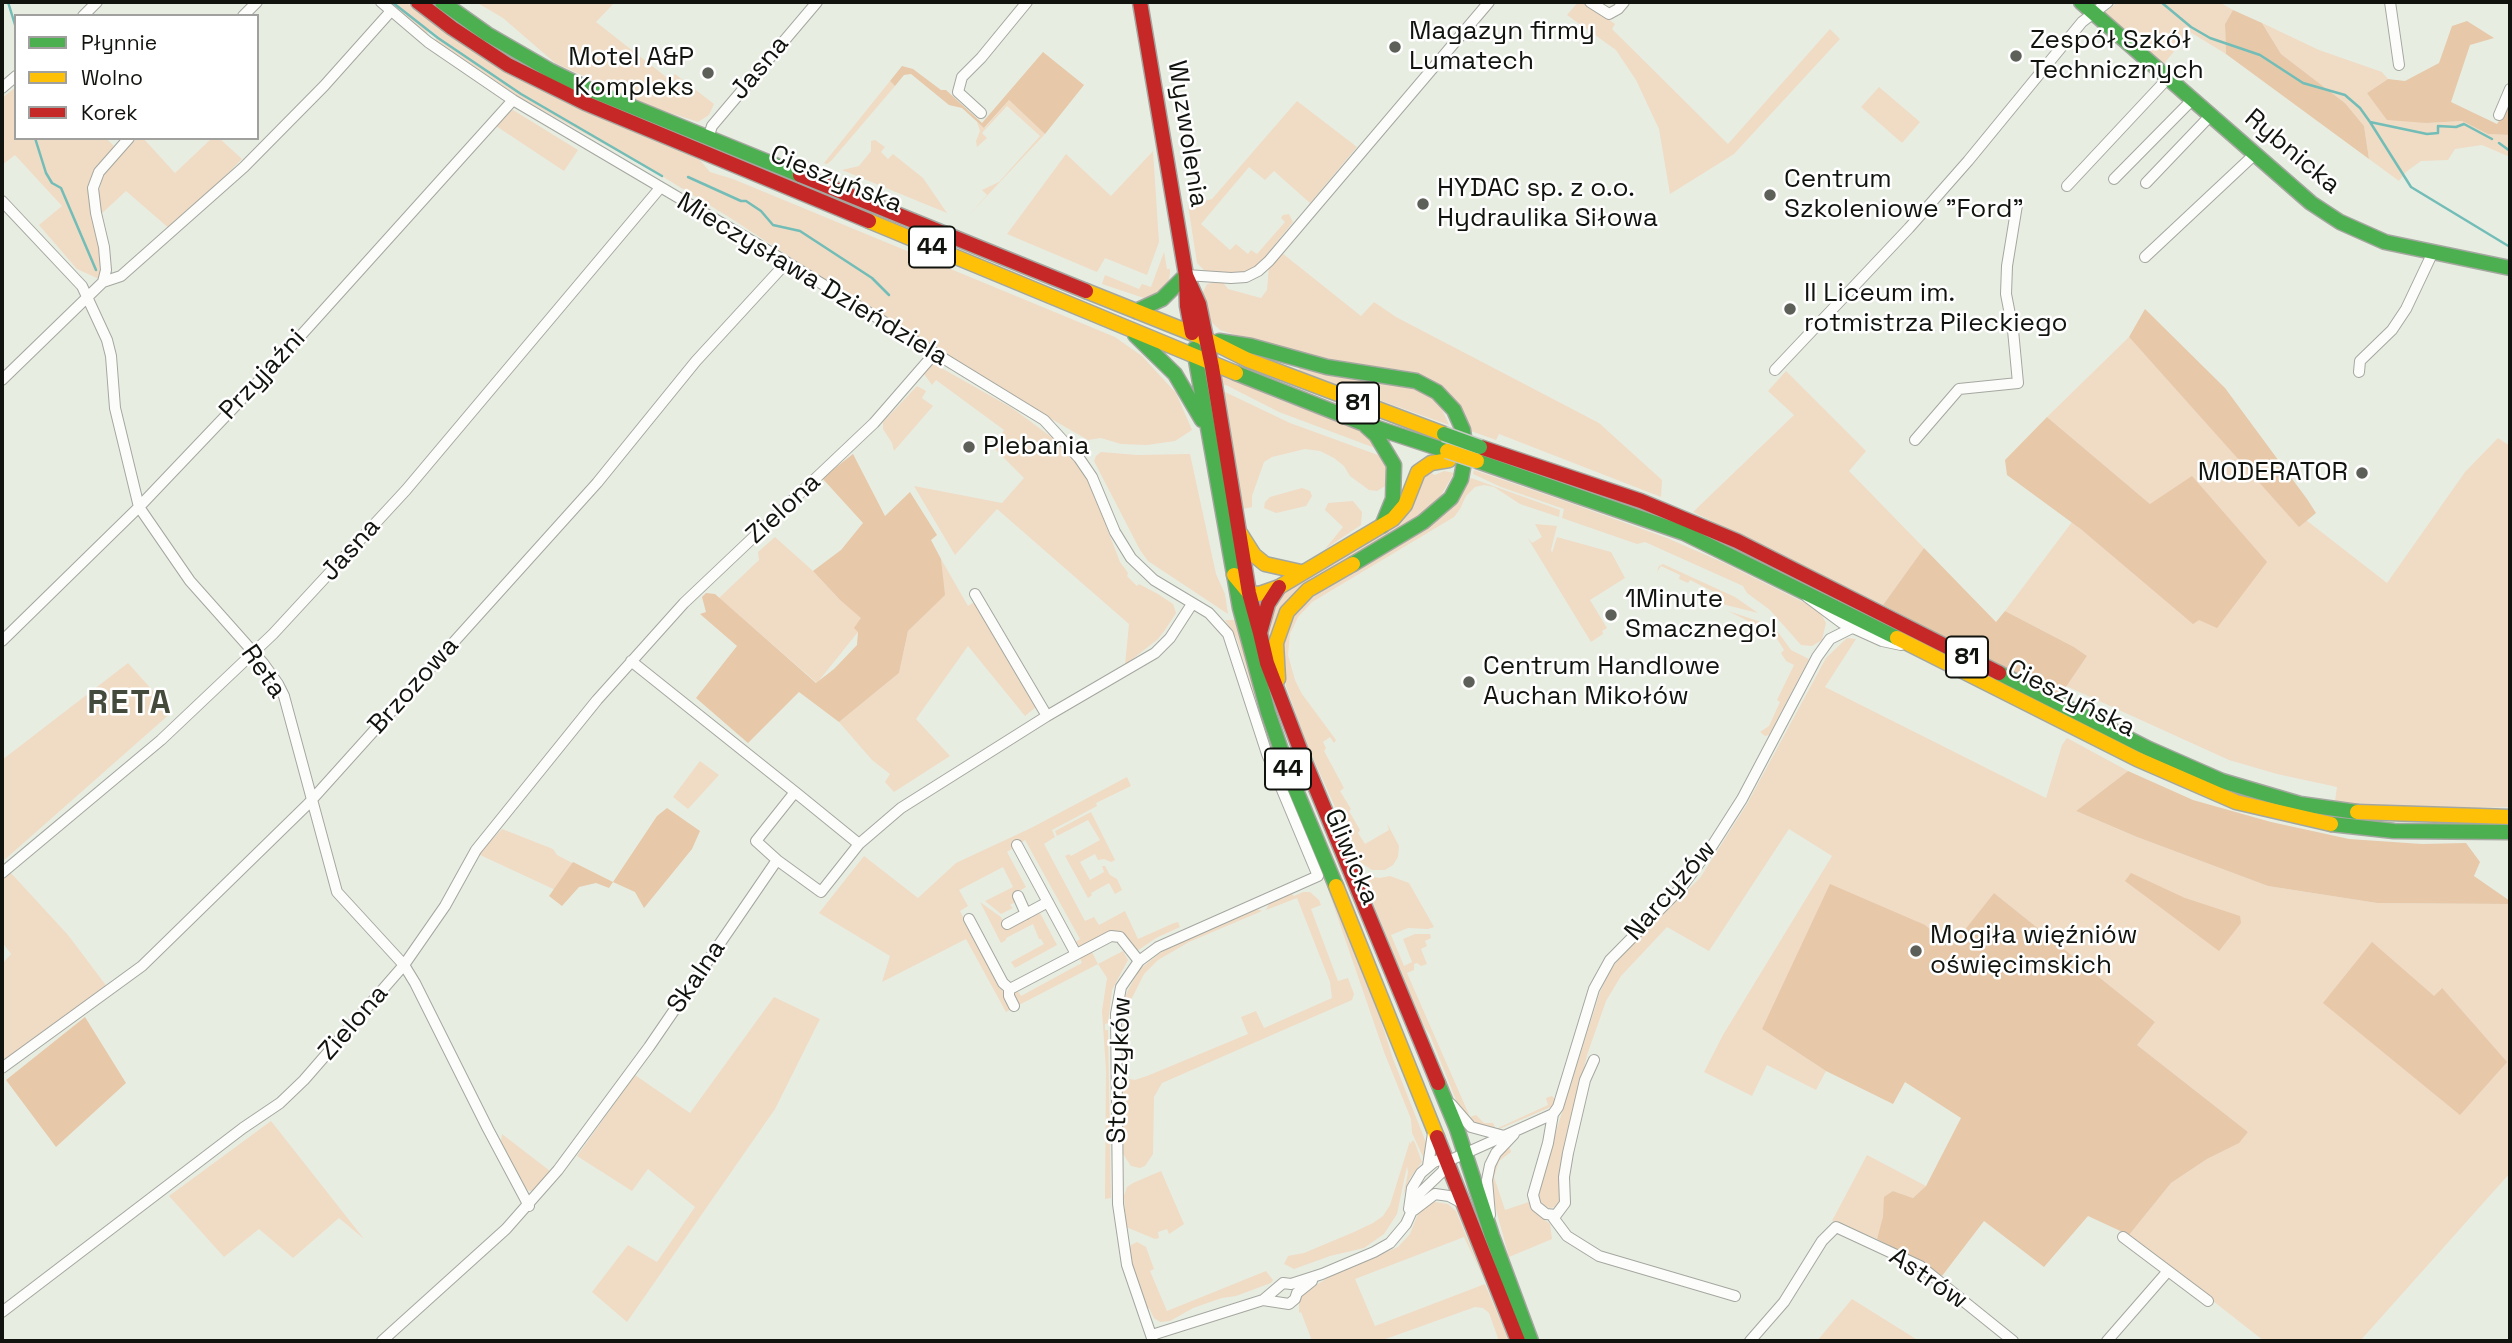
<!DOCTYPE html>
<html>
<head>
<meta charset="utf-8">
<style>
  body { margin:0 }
  #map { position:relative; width:2512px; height:1343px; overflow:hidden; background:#e8ede2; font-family:"Space Grotesk",sans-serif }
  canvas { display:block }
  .frame { position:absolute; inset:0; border:4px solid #11140e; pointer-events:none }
  .legend { position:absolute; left:14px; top:14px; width:245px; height:126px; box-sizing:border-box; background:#fff; border:2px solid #a0a19f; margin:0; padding:9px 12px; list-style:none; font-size:21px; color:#11140e }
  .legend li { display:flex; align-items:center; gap:14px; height:35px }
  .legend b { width:35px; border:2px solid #a0a19f }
</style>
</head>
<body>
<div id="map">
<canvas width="2512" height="1343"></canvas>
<div class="frame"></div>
<ul class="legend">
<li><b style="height:9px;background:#4caf50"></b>Płynnie</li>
<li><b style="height:9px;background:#ffc107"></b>Wolno</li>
<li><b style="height:9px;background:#c62828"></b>Korek</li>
</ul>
</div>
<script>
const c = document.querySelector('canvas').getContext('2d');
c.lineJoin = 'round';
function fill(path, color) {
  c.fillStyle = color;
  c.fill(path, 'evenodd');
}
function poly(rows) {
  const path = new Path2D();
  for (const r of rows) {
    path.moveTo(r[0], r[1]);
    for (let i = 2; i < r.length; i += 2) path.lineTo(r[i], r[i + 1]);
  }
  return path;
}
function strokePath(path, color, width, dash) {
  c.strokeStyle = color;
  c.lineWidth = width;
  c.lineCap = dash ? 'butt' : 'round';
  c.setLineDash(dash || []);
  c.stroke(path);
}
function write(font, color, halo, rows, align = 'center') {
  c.font = font + ' "Space Grotesk",sans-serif';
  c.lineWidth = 5;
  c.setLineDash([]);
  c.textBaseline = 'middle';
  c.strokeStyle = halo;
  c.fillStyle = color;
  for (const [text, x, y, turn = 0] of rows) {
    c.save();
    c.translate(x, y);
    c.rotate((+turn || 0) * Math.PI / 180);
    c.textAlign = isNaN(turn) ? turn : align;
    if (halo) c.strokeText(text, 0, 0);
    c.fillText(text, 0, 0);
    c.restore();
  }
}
fill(poly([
  [389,2,406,2,446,33,504,72,572,106,700,160,710,172,733,179,1115,337,1142,356,1176,393,1192,430,1175,441,1147,445,1121,444,1101,438,1088,440,938,354,732,219,665,178,519,97,435,40,438,36,429,29,427,34],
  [476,2,615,2,596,22,670,80,675,74,714,104,709,115,698,122,652,107,555,63,503,18],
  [1578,2,1585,2,1615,24,1612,29,1728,144,1830,29,1840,39,1734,154,1670,194,1659,129,1636,80,1616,50,1567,15],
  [2118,2,2219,2,2233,10,2225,24,2226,54,2190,32,2162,66,2100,16],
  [2262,23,2319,50,2382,72,2388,79,2367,93,2427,123,2462,121,2489,134,2510,135,2510,157,2482,145,2455,149,2448,160,2421,161,2406,172,2399,181,2369,159,2364,126,2345,103,2281,54],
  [890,81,895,86,831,161,827,164,824,163],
  [16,87,16,138,106,138,115,147,92,178,103,267,99,279,77,269,39,225,62,206,15,155,2,165,2,98],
  [1879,87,1920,122,1902,143,1861,107],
  [1009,100,1045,134,968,216,987,195,982,190,999,182,1040,136,1007,106,982,133,987,138,977,147,976,141,980,131,977,122,985,128],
  [1297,101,1357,147,1310,203,1274,171,1265,180,1249,167,1201,224,1230,250,1236,244,1248,254,1251,250,1257,254,1285,222,1281,218,1283,215,1289,214,1293,222,1255,269,1244,273,1220,276,1204,270,1197,263,1188,205,1212,199],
  [513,110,578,150,564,171,493,124],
  [137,138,143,138,175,173,212,138,219,138,242,159,171,230,126,191,99,216,99,191,103,175],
  [875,140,885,147,881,152,888,159,893,154,923,178,947,213,842,170,859,166,871,151,871,141],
  [1153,151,1159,242,1147,275,1105,258,1097,272,1007,234,1066,154,1111,196],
  [1164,252,1167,269,1170,269,1170,273,1168,284,1162,293,1147,299,1102,284,1105,275,1139,289,1142,284,1151,287],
  [1282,253,1361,316,1374,302,1396,317,1599,423,1662,480,1661,497,1499,434,1496,440,1468,430,1425,378,1402,370,1306,358,1220,330,1211,322,1201,296,1207,284,1222,281,1228,289,1261,298,1267,290,1269,267],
  [2129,337,2299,526,2306,520,2387,583,2465,472,2498,438,2510,446,2510,807,2405,810,2335,801,2337,787,2277,774,2229,760,2066,686,2087,656,2074,647,2005,611,2072,522,2082,530,2150,504,2047,417],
  [931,365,936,365,1012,408,1061,444,1078,464,1092,489,1120,562,1128,573,1127,576,1137,586,1139,584,1158,594,1173,604,1176,613,1165,630,1158,639,1125,665,1129,624,997,509,955,555,914,486,1002,503,1024,478,993,447,1004,430,936,380,932,385,924,374],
  [1300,366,1410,384,1439,403,1449,425,1298,371],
  [1786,371,1866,451,1849,471,1924,548,1883,605,1693,512,1794,415,1768,391],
  [1222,373,1270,396,1356,429,1369,437,1383,451,1279,412,1226,385,1220,386,1220,376],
  [917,386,926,391,922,398,933,406,894,451,892,443,883,429,883,422],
  [1222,392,1225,392,1290,423,1386,458,1389,481,1387,485,1377,491,1369,490,1350,476,1344,466,1334,458,1320,451,1305,449,1272,457,1264,462,1252,496,1252,507,1243,509],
  [1101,452,1137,455,1190,454,1216,574,1225,594,1228,614,1148,561,1140,550,1094,461,1096,456],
  [1474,470,1573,504,1667,538,1722,562,1819,610,1826,623,1822,640,1812,646,1801,645,1770,610,1747,593,1743,586,1645,542,1637,544,1562,518,1564,509,1501,487,1473,474],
  [1444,471,1454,473,1439,499,1428,509,1385,537,1280,612,1267,645,1265,631,1275,600,1285,591,1395,526,1408,511,1419,479,1429,472,1435,475],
  [1471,478,1560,510,1559,517,1520,504,1494,487,1484,485,1475,487,1466,496,1460,509,1454,517,1312,602,1298,617,1290,634,1288,655,1295,680,1302,694,1336,740,1334,743,1330,737,1323,742,1326,748,1324,751,1344,788,1340,791,1351,809,1349,811,1360,830,1358,833,1365,844,1389,830,1387,823,1399,846,1398,857,1393,865,1385,870,1372,870,1360,862,1307,745,1286,686,1282,643,1292,616,1308,600,1442,516,1455,503],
  [1302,488,1310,491,1312,496,1306,506,1276,513,1264,508,1265,502,1270,497],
  [1353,501,1362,512,1361,525,1325,549,1343,527,1325,510,1328,503],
  [1535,524,1557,526,1551,550,1552,553,1557,537,1611,552,1625,578,1590,600,1607,628,1602,631,1603,634,1591,642,1527,537,1532,543,1542,537],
  [775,537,813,571,840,600,862,618,858,632,817,683,719,598,759,560,758,552],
  [941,559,968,606,974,602,1036,707,1025,716,968,646,916,719,950,756,894,792,885,782,890,774,872,760,839,722,899,673,908,631,944,595],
  [1663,564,1735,597,1758,613,1722,604,1724,597,1690,580,1688,583,1679,579,1680,575,1661,566,1657,572,1659,566],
  [1231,599,1340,912,1373,995,1393,1059,1427,1145,1426,1160,1424,1159,1412,1133,1411,1119,1384,1052,1323,875,1272,754,1237,639,1225,620,1236,620],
  [1728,611,1767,624,1778,632,1791,650,1809,659,1769,735,1765,736,1760,732,1769,726,1780,702,1777,700,1794,665,1786,661,1781,653,1784,650,1774,634],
  [1847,638,1856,639,1825,687,2046,798,2062,745,2067,738,2128,771,2076,811,2137,837,2268,886,2377,903,2510,904,2510,1173,2360,1341,2264,1341,2129,1235,2171,1183,2207,1159,2238,1143,2248,1132,2137,1045,2155,1022,1994,893,1952,947,1925,925,1762,1029,1826,1071,1816,1090,1767,1065,1752,1096,1704,1072,1723,1035,1832,856,1789,829,1709,951,1667,927,1621,976,1606,1001,1587,1055,1562,1164,1560,1201,1556,1207,1549,1208,1539,1202,1538,1198,1557,1128,1600,992,1611,969,1623,954,1700,878,1747,804,1826,658],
  [2441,988,2460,1114,2435,996],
  [128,663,172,712,2,862,2,760],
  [700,761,719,775,688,809,673,797],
  [1127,777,1131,786,1096,803,1097,806,1052,830,1055,837,1044,844,1085,921,1094,917,1099,925,1125,911,1138,939,1174,923,1178,922,1180,927,1156,938,1137,951,1122,934,1115,932,1108,932,1085,945,1078,946,1074,943,1080,939,1025,840,1007,852,1026,887,1016,893,1017,901,1010,905,1013,908,1001,914,985,901,1013,887,1003,867,959,890,968,906,960,911,1012,1009,1006,1012,966,939,882,982,890,956,819,913,864,856,918,898,956,863,1031,828],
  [1091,812,1115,860,1111,862,1104,859,1098,860,1095,854,1080,862,1090,880,1104,872,1102,866,1105,866,1110,875,1117,879,1122,890,1115,894,1109,883,1091,893,1092,895,1088,898,1065,856,1069,854,1071,856,1100,840,1088,820,1057,836,1055,831],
  [502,829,553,849,557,855,580,867,564,894,478,854],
  [10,872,68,935,108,988,2,1063,2,964,11,954,2,942,2,880],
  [1362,875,1380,878,1390,876,1409,883,1434,927,1428,929,1408,928,1391,935,1404,966,1412,962,1403,939,1415,934,1430,934,1431,938,1425,941,1427,946,1421,949,1427,964,1421,966,1417,963,1414,964,1414,970,1407,973,1470,1117,1476,1115,1484,1123,1493,1123,1496,1129,1548,1105,1546,1098,1552,1096,1555,1099,1553,1106,1497,1130,1475,1125,1460,1110,1430,1035,1420,1020],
  [1303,892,1310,892,1319,900,1321,905,1311,909,1338,981,1348,978,1354,994,1352,1000,1162,1083,1154,1097,1153,1154,1145,1166,1140,1168,1131,1166,1123,1154,1122,1080,1125,1078,1135,1080,1147,1076,1248,1034,1241,1017,1256,1011,1264,1028,1332,998,1330,982,1297,898,1266,910,1269,903,1292,894,1294,896],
  [980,902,1001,917,1007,928,1040,913,1057,945,1015,968,1011,962,1044,944,1041,939,1039,939,1033,924,1006,938,1006,940,1001,943],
  [1257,909,1262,911,1189,942,1158,960,1144,974,1129,1004,1126,1036,1128,1071,1122,1069,1124,1000,1128,990,1140,969,1160,953,1177,944],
  [1123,951,1128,960,1112,990,1108,1023,1105,1024,1105,1030,1108,1030,1111,1198,1105,1199,1106,1070,1102,1011,1107,978,1098,964,1017,1006,1013,994,1017,990,1021,996,1078,965,1082,963,1080,958,1092,952,1098,964],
  [774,997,820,1019,775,1109,627,1322,592,1292,628,1245,657,1262,695,1207,648,1169,632,1191,577,1156,635,1075,690,1113],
  [271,1121,316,1178,364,1239,339,1218,293,1258,259,1229,224,1257,169,1196],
  [502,1134,550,1171,533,1191,529,1191,523,1186,501,1141],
  [1410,1141,1410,1144,1413,1140,1415,1143,1422,1162,1410,1178,1403,1196,1408,1173,1407,1166,1397,1214,1384,1234,1364,1248,1330,1256,1294,1269,1284,1264,1288,1256,1304,1253,1354,1232,1373,1223,1383,1216,1390,1205],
  [1509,1146,1511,1152,1499,1161,1494,1177,1505,1210,1529,1202,1535,1212,1550,1224,1552,1239,1509,1257,1492,1195,1492,1173,1499,1157],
  [1867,1155,1926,1186,1913,1198,1893,1191,1877,1239,1832,1221],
  [1161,1171,1184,1224,1169,1234,1167,1229,1158,1232,1159,1238,1155,1239,1126,1227,1124,1196,1127,1187,1133,1183],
  [1433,1199,1435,1202,1448,1204,1456,1211,1483,1277,1464,1237,1355,1279,1375,1326,1485,1284,1509,1341,1499,1341,1489,1313,1483,1308,1475,1307,1380,1341,1312,1341,1301,1312,1299,1313,1299,1303,1303,1293,1336,1273,1398,1247,1410,1234,1419,1211],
  [1137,1242,1146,1247,1154,1269,1150,1271,1167,1311,1266,1271,1273,1280,1271,1283,1236,1296,1222,1298,1193,1308,1170,1321,1160,1322,1154,1318,1149,1308,1146,1309,1135,1277,1129,1251,1131,1245],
  [1852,1299,1916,1339,1918,1341,1817,1341]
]), '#f0dbc4');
fill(poly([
  [2233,10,2262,23,2281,54,2345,103,2364,126,2369,159,2226,54,2225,24],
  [2467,21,2494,38,2470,45,2451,102,2497,124,2510,104,2510,135,2488,134,2462,121,2427,123,2387,120,2367,93,2388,79,2405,81,2439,63,2452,26],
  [1043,52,1084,85,1045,134,1009,100,984,128,962,108,949,105,911,74,904,75,895,86,890,81,902,66,913,69,941,90,946,90,982,123],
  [2145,309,2225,388,2307,499,2316,513,2299,527,2129,337],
  [2047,417,2150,504,2192,476,2267,562,2217,628,2199,620,2193,624,2082,530,2007,475,2005,460],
  [853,454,885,516,910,492,937,535,931,540,941,559,945,595,908,631,899,673,839,722,799,692,748,743,696,698,737,646,700,614,706,612,702,597,706,593,715,594,816,683,834,669,857,645,858,632,854,628,861,618,840,600,813,571,841,550,863,523,822,478],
  [1924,548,1996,622,2005,611,2074,647,2087,656,2059,697,1883,605],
  [2128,771,2193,800,2271,822,2349,839,2422,844,2466,843,2480,862,2474,876,2510,901,2510,904,2377,903,2268,886,2137,837,2076,811],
  [667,808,700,831,692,849,644,908,635,892,613,882,609,888,596,883,579,887,562,906,549,896,573,862,613,882,657,816],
  [2131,873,2185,898,2240,916,2241,923,2219,951,2125,881],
  [1830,884,1925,925,1952,946,1994,893,2155,1022,2137,1045,2248,1132,2239,1143,2207,1159,2171,1183,2129,1235,2088,1216,2044,1267,1984,1221,1942,1276,1877,1239,1883,1217,1884,1197,1893,1191,1913,1198,1926,1186,1961,1118,1905,1082,1893,1104,1826,1071,1762,1029],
  [2372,942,2434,996,2442,988,2507,1062,2460,1115,2323,1003],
  [85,1017,126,1083,56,1147,6,1080]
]), '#e7c8a9');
strokePath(poly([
  [8,2,16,28],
  [392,2,438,38,521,94,662,176],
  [2161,2,2191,27,2210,38,2260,55,2303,83,2345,95,2360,108,2370,122,2411,187,2510,247],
  [2370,122,2427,134,2438,133,2438,126,2456,127,2464,124,2492,139],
  [35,138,46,173,52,183,61,188,96,270],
  [2499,143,2510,151],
  [688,177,741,201,746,201,761,211,773,225,800,231,872,278,889,295]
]), '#72bdb7', 2.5);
const street = poly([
  [381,2,428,42,513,100,757,244,1044,420,1079,458,1092,477,1115,532,1131,558,1154,580,1209,613,1228,634,1267,754,1318,876,1158,947,1139,961,1121,987,1116,1014,1118,1204,1127,1265,1153,1341],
  [1590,2,1609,14,1618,9,1624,2],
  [2390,2,2399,65],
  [83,16,97,2],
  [243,16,257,2],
  [2,88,16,76],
  [981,113,958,92,962,77,981,58,1027,2],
  [2499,115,2510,89],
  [708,138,712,126,817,2],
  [2114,179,2192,100],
  [2146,183,2210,116],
  [2067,186,2168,78],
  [2,201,82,286,107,340,111,356,115,408,139,507,190,581,263,663,278,684,284,696,337,892,404,965,415,983,488,1129,529,1206],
  [2145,257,2255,154],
  [1186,275,1231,278,1246,277,1258,271,1269,261,1489,2],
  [103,282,121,276,244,167,324,86,391,11],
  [1775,370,1909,228,1968,161,2082,22,2108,2],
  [2359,372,2360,361,2392,330,2406,309,2433,252],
  [2,380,103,282,106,270,104,247,96,213,93,188,99,172,129,138],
  [1915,440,1959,389,2018,383,2013,330,2006,294,2007,266,2017,205],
  [975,594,1047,716],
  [1807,597,1842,623,1882,641,1901,645],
  [2,641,139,507,277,362,513,100],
  [631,661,795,792,756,841,777,860],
  [795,792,859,844],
  [1017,845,1076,954],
  [2,873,161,740,273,634,406,490,660,188],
  [1018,896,1026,914],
  [969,919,1003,983,1010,989,1111,936,1120,937,1139,961],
  [1007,924,1048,902],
  [1009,989,1009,996,1014,1006],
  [1594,1060,1585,1080,1568,1153,1564,1177,1565,1203,1556,1215,1546,1214,1536,1206,1533,1195,1548,1143,1553,1114,1558,1107,1594,989,1610,960,1680,889,1712,846,1742,799,1817,657,1830,639,1852,628],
  [2,1068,142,966,308,804,597,483,696,361,786,263],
  [1451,1104,1471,1127,1504,1136],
  [1428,1166,1433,1133],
  [1409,1209,1412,1188,1421,1173,1434,1162,1439,1160,1446,1162,1553,1114],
  [1414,1210,1435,1194,1449,1196,1462,1203],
  [1490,1215,1487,1180,1490,1165,1496,1153,1514,1134],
  [1552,1216,1567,1236,1599,1256,1735,1296],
  [2123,1237,2208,1301],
  [1263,1300,1283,1283,1291,1284,1322,1274,1374,1252,1390,1243,1406,1224,1420,1193,1443,1171,1446,1162],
  [2,1312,243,1128,280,1103,304,1080,404,965,445,906,476,850,597,700,684,603,874,423,934,354],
  [1152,1335,1263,1300,1289,1304,1295,1299,1297,1293,1312,1281],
  [382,1341,506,1229,558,1170,649,1047,777,860,821,892,859,844,901,808,1047,716,1155,653,1170,638,1192,604],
  [1750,1341,1784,1302,1822,1241,1836,1227,1920,1266,2013,1341],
  [2107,1341,2168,1271]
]);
const fast = poly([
  [442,2,487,34,551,71,586,88,800,175],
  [2081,2,2311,203,2340,222,2385,242,2510,268],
  [1136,311,1162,299,1186,275],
  [1135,335,1175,374,1202,420],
  [1219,341,1251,346,1327,367,1416,381,1437,392,1454,410,1463,430,1466,452,1461,479,1451,498,1423,522,1353,564],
  [1194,349,1240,608,1268,712,1290,776,1336,886],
  [1236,373,1362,423,1447,451],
  [1366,426,1376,435,1394,465,1393,499,1382,526],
  [1477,461,1684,533,1897,638],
  [1999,673,2149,749,2222,781,2300,804,2357,812],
  [2331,824,2394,831,2510,832],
  [1438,1083,1457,1129,1492,1236,1531,1341]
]);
const slow = poly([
  [869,221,1236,373],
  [1086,291,1206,339,1248,360,1444,434],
  [1240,533,1254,555,1265,564,1301,572],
  [1234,575,1249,593,1259,594,1279,587,1393,519,1405,505,1418,472,1431,463,1449,460],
  [1897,638,2137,759,2236,802,2331,824],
  [1278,679,1276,643,1287,612,1308,590,1353,564],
  [2357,812,2510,817],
  [1336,886,1437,1137]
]);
const jam = poly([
  [418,2,452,28,508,65,585,103,869,221],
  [1140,2,1186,275,1187,306,1192,333],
  [800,175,1086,291],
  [1186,275,1199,304,1212,367,1249,593,1260,633],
  [1480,447,1641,501,1737,541,1999,673],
  [1279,587,1268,604,1260,633,1267,663,1303,757,1438,1083],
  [1437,1137,1518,1341]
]);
strokePath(street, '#a4a79f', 12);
strokePath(fast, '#a4a79f', 17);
strokePath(slow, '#a4a79f', 17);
strokePath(jam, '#a4a79f', 17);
strokePath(street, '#fcfcfb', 10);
strokePath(fast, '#4caf50', 14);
strokePath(slow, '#ffc107', 14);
strokePath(jam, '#c62828', 14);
const fastBridge = poly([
  [1444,434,1480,447]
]);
const slowBridge = poly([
  [1447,451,1477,461]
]);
strokePath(fastBridge, '#c7cac4', 17, []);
strokePath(slowBridge, '#c7cac4', 17, []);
strokePath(fastBridge, '#4caf50', 14);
strokePath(slowBridge, '#ffc107', 14);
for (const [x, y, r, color] of [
  [1395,47,7,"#5c6058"],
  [2016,56,7,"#5c6058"],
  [708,73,7,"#5c6058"],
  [1770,195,7,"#5c6058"],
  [1423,204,7,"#5c6058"],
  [1790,309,7,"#5c6058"],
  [969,447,7,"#5c6058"],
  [2362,473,7,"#5c6058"],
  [1611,615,7,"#5c6058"],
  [1469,682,7,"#5c6058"],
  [1916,951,7,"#5c6058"]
]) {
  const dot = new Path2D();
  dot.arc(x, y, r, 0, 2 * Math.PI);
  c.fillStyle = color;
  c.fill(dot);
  strokePath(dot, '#fff', 2.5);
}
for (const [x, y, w] of [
  [932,247,46],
  [1358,403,42],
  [1967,657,42],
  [1288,769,46]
]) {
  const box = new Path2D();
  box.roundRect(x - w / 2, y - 20.5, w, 41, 5);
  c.fillStyle = '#fff';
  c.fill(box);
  strokePath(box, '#11140e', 2);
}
write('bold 24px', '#11140e', null, [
  ["44",932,247],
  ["81",1358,403],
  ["81",1967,657],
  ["44",1288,769]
]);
write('26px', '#11140e', '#fff', [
  ["Magazyn firmy",1409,32],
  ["Lumatech",1409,62],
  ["Zespół Szkół",2030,41],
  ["Technicznych",2030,71],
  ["Motel A&P",694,58,"right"],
  ["Kompleks",694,88,"right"],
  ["Centrum",1784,180],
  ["Szkoleniowe \"Ford\"",1784,210],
  ["HYDAC sp. z o.o.",1437,189],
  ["Hydraulika Siłowa",1437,219],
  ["II Liceum im.",1804,294],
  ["rotmistrza Pileckiego",1804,324],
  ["Plebania",983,447],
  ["MODERATOR",2348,473,"right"],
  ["1Minute",1625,600],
  ["Smacznego!",1625,630],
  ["Centrum Handlowe",1483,667],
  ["Auchan Mikołów",1483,697],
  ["Mogiła więźniów",1930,936],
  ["oświęcimskich",1930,966]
], 'left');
write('26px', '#11140e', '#fff', [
  ["Jasna",760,68,-50],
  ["Wyzwolenia",1187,134,81],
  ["Rybnicka",2292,152,40],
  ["Cieszyńska",836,180,22],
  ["Mieczysława Dzieńdziela",812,280,31],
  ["Przyjaźni",263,375,-47],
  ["Zielona",784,509,-43],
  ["Jasna",351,550,-48],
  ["Reta",263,672,55],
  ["Brzozowa",414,686,-48],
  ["Cieszyńska",2071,699,27],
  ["Gliwicka",1351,857,67],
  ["Narcyzów",1671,891,-49],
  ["Skalna",697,977,-56],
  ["Zielona",354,1023,-49],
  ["Storczyków",1120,1070,-88],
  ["Astrów",1928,1279,34]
]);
c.letterSpacing = '2px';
write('bold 33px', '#454b3c', '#fff', [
  ["RETA",130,704]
]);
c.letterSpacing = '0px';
</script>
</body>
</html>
